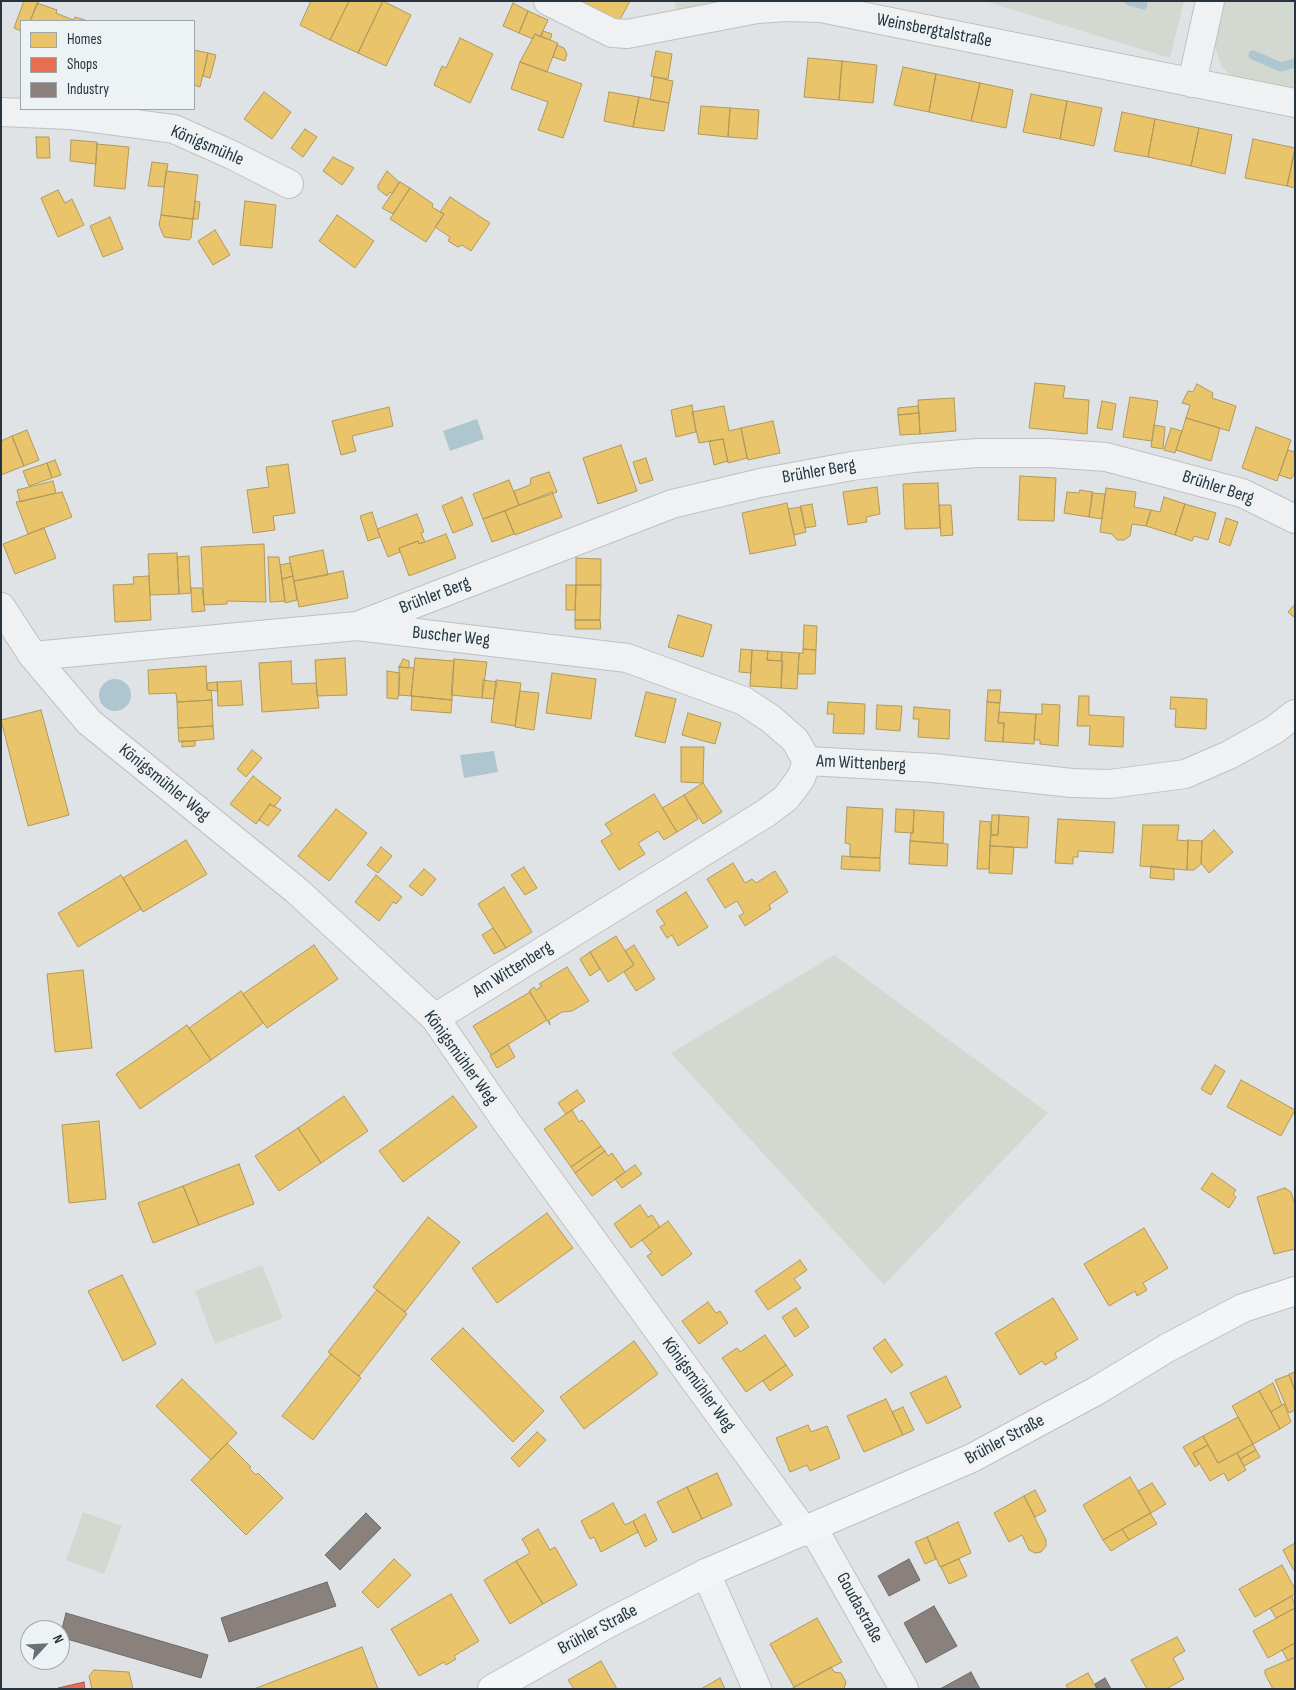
<!DOCTYPE html>
<meta charset="utf-8">
<style>
body{margin:0}
#map{position:relative;width:1296px;height:1690px;overflow:hidden;background:#e0e3e5;font-family:"Sofia Sans Condensed",sans-serif}
canvas{display:block}
.frame{position:absolute;inset:0;border:2px solid #27343d;pointer-events:none}
.legend{position:absolute;left:20px;top:20px;width:175px;height:90px;box-sizing:border-box;background:#edf2f5;border:1px solid #9ea6ab;margin:0;padding:6px 9px;list-style:none;font-size:15px;color:#27343d}
.legend li{display:flex;align-items:center;gap:10px;height:25px}
.legend b{width:25px;border:1px solid #9ea6ab}
.north{position:absolute;left:20px;top:1620px;width:50px;height:50px;box-sizing:border-box;background:#edf2f5;border:1px solid #9ea6ab;border-radius:50%;rotate:65deg;font-size:14px;font-weight:700;line-height:20px;text-align:center;color:#27343d}
.north::after{content:'';display:block;margin:auto;width:18px;height:22px;background:#687178;clip-path:polygon(50% 0,100% 100%,50% 72%,0 100%)}
</style>
<div id="map">
<canvas width="1296" height="1690"></canvas>
<div class="frame"></div>
<ul class="legend">
<li><b style="height:14px;background:#e9c46a"></b>Homes</li>
<li><b style="height:14px;background:#e76f51"></b>Shops</li>
<li><b style="height:14px;background:#8a817c"></b>Industry</li>
</ul>
<div class="north">N</div>
</div>
<script>
const ctx = document.querySelector('canvas').getContext('2d');
ctx.lineJoin = 'round';
function paint(path, color) { ctx.fillStyle = color; ctx.fill(path, 'evenodd'); }
const shape = rows => new Path2D(rows.map(r => 'M' + r).join(''));
function stroke(path, color, width, dash) { ctx.strokeStyle = color; ctx.lineWidth = width; ctx.lineCap = dash ? 'butt' : 'round'; ctx.setLineDash(dash || []); ctx.stroke(path); }
function write(font, color, halo, rows, align = 'center') {
  ctx.font = font + ' "Sofia Sans Condensed",sans-serif'; ctx.lineWidth = 5; ctx.setLineDash([]); ctx.textBaseline = 'middle'; ctx.strokeStyle = halo; ctx.fillStyle = color; for (const [text, x, y, turn = 0] of rows) {
    ctx.save(); ctx.translate(x, y); ctx.rotate((+turn || 0) * Math.PI / 180); ctx.textAlign = isNaN(turn) ? turn : align; if (halo) ctx.strokeText(text, 0, 0); ctx.fillText(text, 0, 0); ctx.restore();
  }
}
const green = shape([
 [674,1,720,1,677,10],
 [984,1,1184,1,1170,58],
 [1221,1,1295,1,1295,90,1232,77,1221,66,1213,40],
 [834,955,1048,1113,884,1285,671,1053],
 [262,1265,283,1318,215,1344,195,1291],
 [83,1512,122,1526,104,1574,66,1560]
]);
const water = shape([
 [477,419,484,439,450,451,443,431],
 '99 695a16 16 0 1 1 32 0a16 16 0 1 1-32 0Z',
 [494,751,498,772,464,778,460,755]
]);
const homes = shape([
 [24,1,39,1,30,21,21,21,21,31,14,28,24,1],
 [311,1,349,1,330,40,300,25,311,1],
 [349,1,383,1,358,53,330,40,349,1],
 [383,1,411,15,386,66,358,53,383,1],
 [580,1,630,1,618,23,579,3,580,1],
 [37,3,57,10,56,13,73,20,75,17,88,21,30,21,37,3],
 [513,3,528,11,519,33,503,26,513,3],
 [528,11,548,20,540,37,535,34,533,39,519,33,528,11],
 [543,31,552,34,550,40,541,37,543,31],
 [535,34,558,43,547,72,520,62,535,34],
 [460,38,493,54,470,103,434,85,442,66,446,68,460,38],
 [557,45,564,48,567,54,565,61,553,57,557,45],
 [194,50,208,53,200,87,194,85,194,50],
 [656,51,672,54,668,79,651,76,656,51],
 [208,53,216,55,210,78,203,76,208,53],
 [808,58,842,61,839,100,804,97,808,58],
 [842,61,877,65,873,103,839,100,842,61],
 [520,62,582,84,563,138,538,130,548,102,511,89,520,62],
 [903,67,936,74,929,112,894,105,903,67],
 [936,74,980,83,971,121,929,112,936,74],
 [654,77,673,81,669,103,650,100,654,77],
 [980,83,1013,90,1006,128,971,121,980,83],
 [264,92,291,112,272,139,244,119,264,92],
 [609,92,639,97,633,127,604,121,609,92],
 [1031,94,1067,101,1060,139,1023,132,1031,94],
 [639,97,669,103,664,131,633,127,639,97],
 [1067,101,1102,108,1094,146,1060,139,1067,101],
 [701,106,730,108,728,137,698,134,701,106],
 [730,108,759,110,757,139,728,137,730,108],
 [1122,112,1155,119,1148,157,1114,151,1122,112],
 [1155,119,1199,128,1191,166,1148,157,1155,119],
 [1199,128,1232,135,1225,174,1191,166,1199,128],
 [305,129,317,137,303,157,291,148,305,129],
 [36,137,49,137,50,158,37,158,36,137],
 [1253,139,1295,148,1287,186,1245,178,1253,139],
 [71,140,97,142,96,164,70,161,71,140],
 [97,144,129,147,125,189,94,186,97,144],
 [1295,150,1295,188,1287,186,1295,150],
 [333,157,354,168,342,185,323,171,333,157],
 [152,162,168,164,164,187,148,186,152,162],
 [166,171,198,175,193,219,161,215,166,171],
 [387,171,399,182,392,194,390,192,387,196,378,189,378,185,387,171],
 [400,182,410,188,393,214,382,208,400,182],
 [410,188,433,204,432,207,444,214,426,242,390,219,410,188],
 [58,190,65,203,72,199,84,225,58,237,41,198,58,190],
 [450,197,490,223,471,251,462,245,458,247,448,241,450,237,435,227,444,214,440,212,450,197],
 [195,201,200,202,198,219,193,219,195,201],
 [245,201,276,205,272,248,240,245,245,201],
 [161,215,193,219,191,238,189,240,164,237,159,225,161,215],
 [337,215,374,241,355,268,319,241,337,215],
 [110,217,123,249,103,257,90,226,110,217],
 [215,230,230,255,213,265,198,241,215,230],
 [1035,383,1065,386,1063,398,1089,400,1087,434,1029,428,1035,383],
 [1197,384,1213,393,1212,398,1236,406,1229,431,1186,418,1190,405,1182,403,1188,391,1193,392,1197,384],
 [1130,397,1158,401,1152,441,1123,437,1130,397],
 [954,398,956,431,920,434,918,400,954,398],
 [1102,401,1116,404,1112,430,1097,428,1102,401],
 [692,405,696,432,676,437,671,410,692,405],
 [724,406,729,431,741,428,747,458,728,463,723,439,699,443,692,412,724,406],
 [918,406,919,413,898,415,898,408,918,406],
 [389,407,393,426,352,436,356,451,341,455,332,421,389,407],
 [919,413,920,434,900,435,898,415,919,413],
 [1186,418,1220,428,1211,461,1176,450,1186,418],
 [773,421,780,453,748,460,741,428,773,421],
 [1154,425,1165,427,1163,449,1151,447,1154,425],
 [1256,427,1291,440,1277,481,1242,468,1256,427],
 [1171,428,1182,431,1175,453,1164,450,1171,428],
 [27,430,39,460,24,466,12,436,27,430],
 [12,436,24,466,1,475,1,441,12,436],
 [723,439,728,461,714,465,709,441,723,439],
 [621,445,637,491,598,504,583,458,621,445],
 [1288,450,1295,452,1295,473,1291,479,1279,475,1288,450],
 [646,458,653,480,640,484,633,462,646,458],
 [55,460,61,475,52,478,47,463,55,460],
 [47,463,52,478,29,486,23,471,47,463],
 [288,464,295,513,273,516,275,530,253,533,247,490,269,487,266,467,288,464],
 [549,472,557,492,519,505,514,491,530,485,531,478,549,472],
 [1020,476,1056,478,1054,521,1018,520,1020,476],
 [509,480,519,505,483,519,473,494,509,480],
 [53,481,56,493,20,502,17,490,53,481],
 [938,483,940,528,905,529,903,484,938,483],
 [877,487,880,514,866,517,867,522,848,525,843,492,877,487],
 [1106,488,1136,492,1134,507,1151,510,1146,526,1132,524,1130,536,1124,540,1117,540,1112,534,1100,532,1106,488],
 [1080,490,1093,492,1089,517,1064,513,1067,492,1079,493,1080,490],
 [62,492,72,517,28,534,16,502,62,492],
 [552,492,562,517,515,535,505,511,552,492],
 [1092,493,1105,494,1102,519,1089,517,1092,493],
 [462,497,473,525,453,533,442,506,462,497],
 [1164,497,1185,504,1175,535,1146,526,1151,510,1160,512,1164,497],
 [787,503,796,545,750,554,742,513,787,503],
 [812,504,816,526,805,528,800,506,812,504],
 [1185,504,1216,513,1208,540,1194,536,1192,541,1175,535,1185,504],
 [939,505,951,505,953,535,941,536,939,505],
 [801,507,806,532,794,535,788,509,801,507],
 [505,511,514,534,492,542,483,519,505,511],
 [372,512,380,537,368,541,360,516,372,512],
 [417,514,424,532,421,533,425,542,419,544,418,541,399,548,400,552,388,557,377,529,417,514],
 [1226,518,1238,522,1230,546,1219,542,1226,518],
 [44,528,56,558,15,574,3,544,44,528],
 [446,534,456,558,409,576,399,548,418,541,419,544,446,534],
 [264,544,266,602,227,601,227,604,204,605,201,547,264,544],
 [323,550,328,575,294,581,289,557,323,550],
 [177,553,179,594,150,595,148,554,177,553],
 [189,556,191,593,179,594,177,557,189,556],
 [268,557,279,557,285,601,270,602,268,557],
 [576,558,601,559,601,585,576,585,576,558],
 [290,563,293,576,282,579,280,565,290,563],
 [343,571,348,598,299,607,294,581,343,571],
 [149,576,151,620,115,622,113,585,134,584,133,577,149,576],
 [293,576,297,600,285,603,282,579,293,576],
 [566,585,576,585,575,610,566,610,566,585],
 [576,585,601,585,600,620,575,620,576,585],
 [191,588,202,588,205,611,192,612,191,588],
 [1295,604,1295,618,1288,612,1295,604],
 [678,615,712,625,703,657,668,647,678,615],
 [575,620,600,620,601,629,575,629,575,620],
 [804,625,817,626,816,650,803,649,804,625],
 [741,649,752,650,751,673,739,672,741,649],
 [803,649,816,650,815,674,798,674,799,653,803,653,803,649],
 [752,650,768,651,767,660,783,661,781,688,750,686,752,650],
 [768,651,782,652,781,661,767,660,768,651],
 [782,652,799,653,797,689,781,688,782,652],
 [345,658,347,695,317,696,315,660,345,658],
 [415,658,454,661,452,700,411,696,415,658],
 [403,659,409,661,409,668,399,667,403,659],
 [454,659,487,662,482,698,451,695,454,659],
 [291,661,292,684,316,683,319,708,262,712,259,663,291,661],
 [206,666,207,690,211,690,212,700,177,702,176,693,149,694,148,670,206,666],
 [399,667,414,668,411,696,399,695,399,667],
 [387,671,400,673,398,699,387,698,387,671],
 [552,673,596,679,591,719,546,713,552,673],
 [483,680,497,682,494,699,482,698,483,680],
 [496,680,521,683,515,726,491,722,496,680],
 [241,681,243,705,218,706,217,682,241,681],
 [217,682,218,691,207,690,207,683,217,682],
 [988,690,1001,690,1000,703,987,702,988,690],
 [520,691,539,693,534,730,515,727,520,691],
 [646,692,676,699,665,743,635,736,646,692],
 [412,696,452,700,451,713,411,710,412,696],
 [1079,696,1089,696,1089,715,1124,717,1123,747,1089,745,1090,726,1077,726,1079,696],
 [1171,697,1207,699,1206,729,1175,727,1176,709,1170,709,1171,697],
 [212,700,213,726,178,728,177,702,212,700],
 [828,702,865,704,864,734,833,733,834,714,827,714,828,702],
 [987,702,1000,703,998,723,1004,723,1003,742,985,741,987,702],
 [1042,704,1060,705,1058,746,1040,744,1040,740,1034,740,1036,714,1042,714,1042,704],
 [877,705,902,706,900,731,876,729,877,705],
 [914,707,950,710,949,739,918,737,919,719,913,719,914,707],
 [41,710,69,815,28,826,1,720,41,710],
 [999,712,1036,714,1034,744,1003,742,1004,723,998,723,999,712],
 [688,713,721,723,715,744,682,735,688,713],
 [213,726,214,739,179,742,178,728,213,726],
 [182,741,195,741,195,746,182,747,182,741],
 [681,747,704,747,703,783,681,782,681,747],
 [252,750,262,758,246,777,237,769,252,750],
 [253,776,281,798,274,807,270,804,256,824,230,804,253,776],
 [703,783,722,812,703,824,684,795,703,783],
 [654,794,677,832,664,840,658,831,638,843,645,854,619,870,601,841,612,834,605,824,654,794],
 [684,795,698,819,677,832,662,808,684,795],
 [270,804,281,810,268,826,259,820,270,804],
 [847,807,883,809,880,858,850,857,850,844,845,843,847,807],
 [336,809,367,833,329,881,298,856,336,809],
 [896,809,914,810,913,833,895,832,896,809],
 [914,810,944,812,943,843,910,841,911,833,913,833,914,810],
 [992,815,999,815,998,835,991,835,992,815],
 [999,815,1029,817,1027,848,990,846,991,835,998,835,999,815],
 [1058,819,1115,822,1113,853,1078,851,1078,857,1073,857,1073,864,1055,863,1058,819],
 [980,821,991,822,989,869,977,869,980,821],
 [1143,825,1179,825,1177,840,1188,841,1187,870,1140,866,1143,825],
 [1214,830,1233,852,1209,873,1201,863,1202,841,1214,830],
 [186,840,207,874,143,912,123,878,186,840],
 [1188,840,1202,841,1201,864,1194,870,1187,870,1188,840],
 [910,841,948,844,947,866,909,864,910,841],
 [990,846,1014,847,1012,874,989,873,990,846],
 [381,847,392,856,378,873,367,865,381,847],
 [842,856,880,858,880,871,841,869,842,856],
 [733,863,745,883,752,879,756,883,775,871,788,892,769,905,771,909,745,926,739,916,744,913,737,901,725,908,707,879,733,863],
 [1151,866,1174,869,1174,880,1150,878,1151,866],
 [524,867,537,888,525,895,511,875,524,867],
 [424,869,436,879,422,896,409,886,424,869],
 [121,875,141,909,78,947,58,913,121,875],
 [376,875,402,897,396,904,393,902,379,921,355,902,376,875],
 [504,887,532,932,506,948,478,904,504,887],
 [686,892,708,927,678,946,672,935,667,938,660,927,665,924,656,911,686,892],
 [493,928,506,948,494,954,482,935,493,928],
 [616,936,634,965,608,982,590,952,616,936],
 [314,945,338,979,267,1028,243,994,314,945],
 [634,945,655,979,636,991,624,972,634,965,625,951,634,945],
 [590,952,600,969,590,976,580,959,590,952],
 [567,967,589,1001,572,1011,562,1012,549,1020,550,1025,529,991,534,987,536,990,542,986,539,984,567,967],
 [83,970,92,1048,55,1052,47,974,83,970],
 [241,991,263,1023,211,1060,189,1028,241,991],
 [530,992,547,1020,491,1055,473,1026,530,992],
 [187,1025,211,1060,140,1109,116,1074,187,1025],
 [508,1044,515,1057,497,1068,490,1056,508,1044],
 [1215,1065,1225,1071,1211,1095,1201,1089,1215,1065],
 [1241,1080,1295,1110,1281,1136,1227,1107,1241,1080],
 [577,1090,585,1101,566,1114,558,1103,577,1090],
 [344,1096,368,1131,321,1163,298,1128,344,1096],
 [453,1096,477,1127,403,1182,379,1151,453,1096],
 [572,1110,579,1122,582,1120,601,1146,571,1167,544,1129,572,1110],
 [99,1121,106,1199,69,1203,62,1125,99,1121],
 [298,1128,321,1163,279,1191,255,1156,298,1128],
 [601,1146,605,1151,575,1173,571,1167,601,1146],
 [605,1151,608,1156,612,1153,625,1172,592,1196,575,1173,605,1151],
 [239,1164,254,1204,199,1225,183,1186,239,1164],
 [635,1165,642,1174,622,1188,615,1179,635,1165],
 [1212,1173,1236,1190,1233,1194,1236,1197,1229,1208,1201,1189,1212,1173],
 [183,1186,199,1225,153,1243,138,1203,183,1186],
 [1285,1188,1291,1192,1295,1205,1295,1249,1274,1254,1257,1197,1285,1188],
 [640,1205,648,1217,652,1215,660,1227,631,1248,614,1224,640,1205],
 [547,1213,573,1248,497,1303,472,1268,547,1213],
 [428,1217,460,1242,405,1312,373,1287,428,1217],
 [668,1221,692,1254,662,1276,647,1256,652,1253,642,1240,668,1221],
 [1144,1228,1168,1268,1143,1283,1147,1290,1137,1296,1135,1291,1109,1306,1084,1264,1144,1228],
 [800,1260,807,1270,794,1279,801,1288,768,1310,755,1291,800,1260],
 [122,1275,156,1344,123,1361,88,1291,122,1275],
 [377,1290,407,1314,359,1376,328,1352,377,1290],
 [1053,1298,1078,1339,1055,1353,1057,1358,1045,1365,1042,1361,1020,1375,995,1333,1053,1298],
 [708,1302,716,1313,720,1311,728,1323,699,1344,682,1321,708,1302],
 [796,1308,809,1327,795,1337,782,1317,796,1308],
 [463,1328,544,1411,513,1442,431,1359,463,1328],
 [765,1335,786,1365,746,1392,722,1358,737,1348,740,1352,765,1335],
 [885,1339,903,1365,891,1373,873,1348,885,1339],
 [634,1341,658,1374,584,1429,560,1397,634,1341],
 [331,1354,361,1378,313,1440,282,1416,331,1354],
 [786,1365,793,1375,770,1391,763,1381,786,1365],
 [1295,1372,1295,1391,1289,1374,1295,1372],
 [1289,1375,1295,1391,1295,1410,1289,1413,1275,1380,1289,1375],
 [946,1376,961,1407,927,1424,910,1393,946,1376],
 [182,1379,237,1433,211,1460,156,1406,182,1379],
 [1273,1383,1282,1405,1271,1412,1259,1391,1273,1383],
 [1259,1391,1280,1429,1253,1444,1232,1406,1259,1391],
 [886,1399,903,1435,864,1452,847,1416,886,1399],
 [1284,1404,1291,1422,1280,1429,1271,1412,1284,1404],
 [903,1407,914,1430,903,1435,892,1412,903,1407],
 [1238,1417,1253,1444,1218,1463,1203,1436,1238,1417],
 [808,1425,811,1432,827,1426,840,1458,810,1471,807,1465,790,1472,776,1438,808,1425],
 [537,1432,546,1440,519,1467,511,1458,537,1432],
 [1203,1436,1208,1445,1193,1453,1199,1464,1195,1467,1183,1447,1203,1436],
 [227,1443,251,1467,249,1468,256,1475,258,1473,283,1498,246,1535,191,1480,227,1443],
 [1253,1444,1256,1450,1240,1459,1237,1453,1253,1444],
 [1208,1445,1218,1463,1237,1453,1246,1470,1228,1481,1224,1473,1210,1481,1193,1453,1208,1445],
 [1256,1450,1260,1457,1244,1466,1240,1459,1256,1450],
 [717,1473,732,1505,702,1519,687,1487,717,1473],
 [1130,1477,1151,1513,1103,1540,1083,1505,1130,1477],
 [1152,1483,1166,1504,1151,1513,1138,1491,1152,1483],
 [687,1487,702,1519,673,1533,657,1502,687,1487],
 [1035,1490,1046,1511,1035,1517,1024,1496,1035,1490],
 [1024,1496,1046,1540,1046,1546,1041,1552,1035,1553,1029,1550,1022,1535,1009,1542,994,1513,1024,1496],
 [613,1503,625,1525,633,1521,638,1532,601,1552,594,1537,590,1539,581,1521,613,1503],
 [1150,1513,1157,1524,1129,1540,1122,1529,1150,1513],
 [645,1514,657,1540,645,1547,633,1521,645,1514],
 [958,1522,971,1553,940,1567,927,1537,958,1522],
 [538,1529,550,1550,555,1547,577,1585,543,1604,516,1561,530,1553,522,1539,538,1529],
 [1122,1529,1129,1540,1111,1551,1103,1540,1122,1529],
 [927,1537,936,1559,925,1564,915,1542,927,1537],
 [1295,1543,1295,1571,1294,1571,1283,1550,1295,1543],
 [394,1559,411,1575,378,1608,362,1592,394,1559],
 [959,1559,967,1576,949,1584,941,1567,959,1559],
 [516,1561,543,1604,510,1624,484,1580,516,1561],
 [1282,1565,1295,1589,1295,1594,1255,1617,1239,1589,1282,1565],
 [451,1594,479,1641,454,1656,456,1659,446,1665,444,1662,419,1676,391,1629,451,1594],
 [1292,1596,1295,1608,1276,1618,1270,1608,1292,1596],
 [1295,1608,1295,1643,1268,1658,1253,1631,1295,1608],
 [817,1618,842,1662,794,1687,770,1644,817,1618],
 [1177,1637,1185,1651,1173,1658,1184,1679,1166,1689,1147,1689,1131,1660,1177,1637],
 [1295,1643,1295,1657,1288,1661,1282,1650,1295,1643],
 [362,1647,378,1689,254,1689,362,1647],
 [1295,1657,1295,1689,1273,1689,1265,1674,1265,1670,1295,1657],
 [601,1661,617,1689,574,1689,568,1680,601,1661],
 [831,1667,834,1672,841,1673,846,1682,844,1689,791,1689,831,1667],
 [94,1670,129,1672,133,1689,92,1689,89,1676,94,1670],
 [1088,1673,1097,1689,1068,1689,1066,1685,1088,1673],
 [720,1678,725,1689,701,1689,720,1678]
]);
const shops = shape([
 [84,1682,85,1689,58,1689,58,1688,84,1682]
]);
const industry = shape([
 [366,1513,381,1528,340,1570,325,1555,366,1513],
 [909,1559,920,1580,889,1596,878,1576,909,1559],
 [327,1582,336,1606,229,1642,221,1618,327,1582],
 [934,1606,957,1646,926,1663,904,1623,934,1606],
 [66,1613,208,1655,201,1678,60,1637,66,1613],
 [971,1672,980,1689,940,1689,971,1672],
 [1105,1678,1111,1689,1097,1689,1095,1684,1105,1678]
]);
const stream = shape([
 [1129,1,1143,5],
 [1253,55,1281,67,1295,63]
]);
const minor = shape([
 [548,1,612,33,627,34,757,9,788,7,821,8,1295,103],
 [1192,83,1210,1],
 [1,112,70,115,174,129,232,155,289,184],
 [1,607,33,656,89,722,296,890,435,1018,508,1124,805,1532],
 [357,626,672,504,760,483,852,466,913,458,977,453,1049,453,1106,457,1242,493,1295,519],
 [33,656,357,626,627,658,744,701,771,719,795,740,807,761],
 [435,1018,766,813,786,798,801,778,807,761,933,768,1072,783,1110,784,1185,774,1229,755,1274,730,1295,714],
 [813,1528,904,1689],
 [706,1573,757,1689]
]);
const major = shape([
 [492,1689,607,1624,706,1573,972,1458,1096,1391,1167,1348,1243,1308,1295,1291]
]);
const streetNames = [
 ["Weinsbergtalstraße",934,31,11],
 ["Königsmühle",207,146,23],
 ["Brühler Berg",819,472,-10],
 ["Brühler Berg",1218,488,18],
 ["Brühler Berg",435,596,-21],
 ["Buscher Weg",451,637,6],
 ["Am Wittenberg",861,764,3],
 ["Königsmühler Weg",164,783,39],
 ["Am Wittenberg",513,970,-32],
 ["Königsmühler Weg",460,1058,54],
 ["Königsmühler Weg",698,1385,54],
 ["Brühler Straße",1005,1440,-28],
 ["Goudastraße",859,1608,61],
 ["Brühler Straße",598,1630,-28]
];
paint(green, '#d3d9d0');
paint(water, '#aec6d0');
paint(homes, '#e9c46a');
stroke(homes, '#af995c', 1);
paint(shops, '#e76f51');
stroke(shops, '#ad5d4b', 1);
paint(industry, '#8a817c');
stroke(industry, '#6c6a69', 1);
stroke(stream, '#aec6d0', 9);
stroke(minor, '#bec1c3', 30);
stroke(major, '#bcc0c2', 30);
stroke(minor, '#eff1f2', 28);
stroke(major, '#f4f5f6', 28);
write('18px', '#27343d', '#edf2f5', streetNames);
</script>
